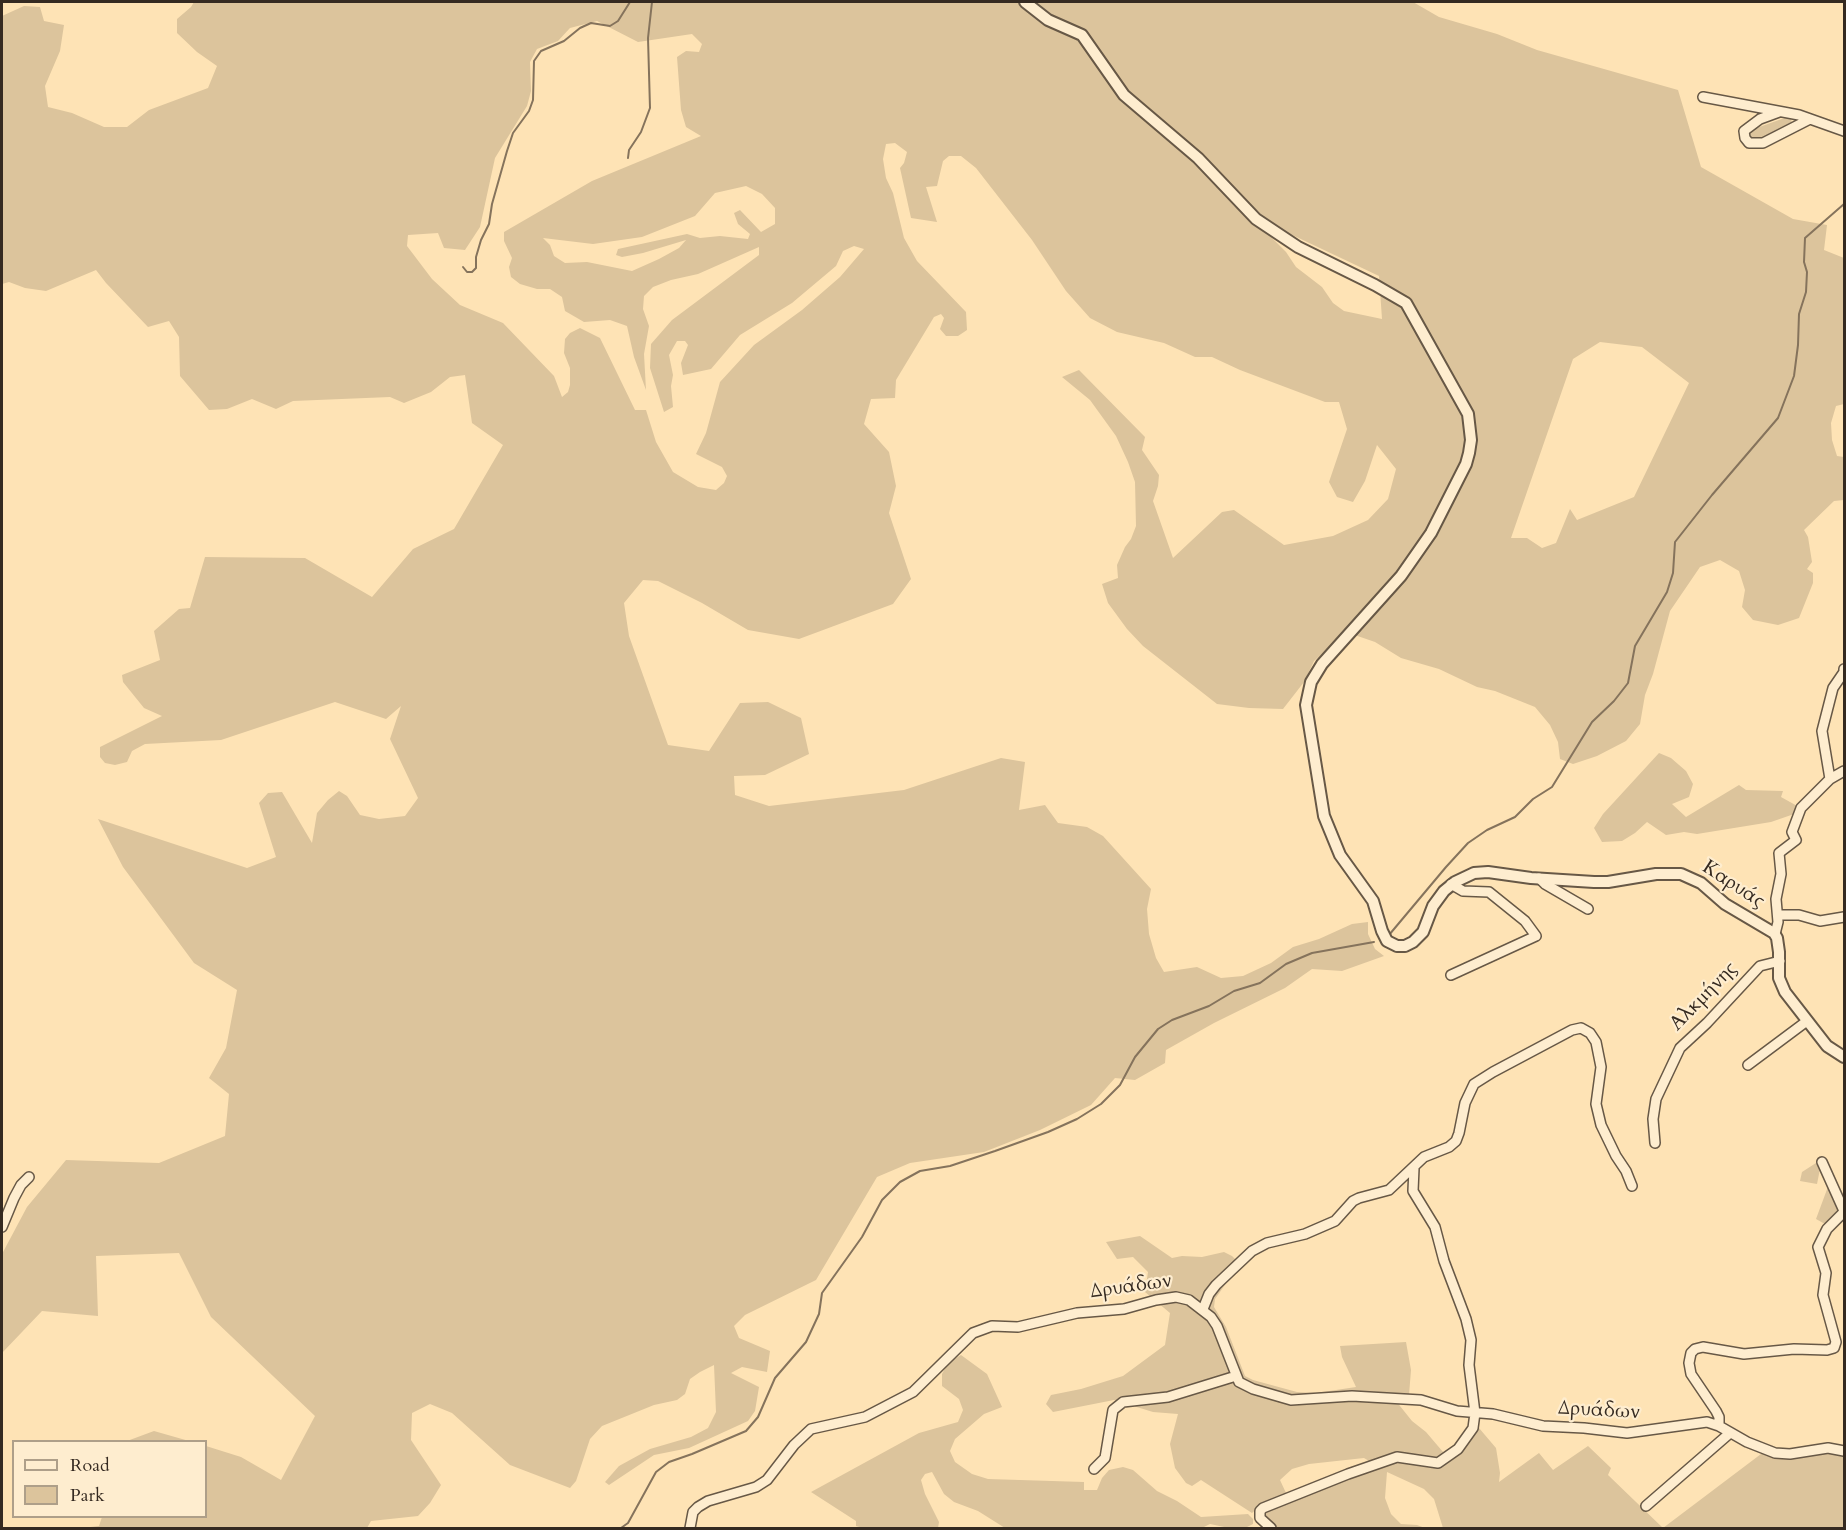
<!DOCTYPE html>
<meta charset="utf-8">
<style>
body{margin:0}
#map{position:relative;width:1846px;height:1530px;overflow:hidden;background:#fee3b5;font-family:Cardo,serif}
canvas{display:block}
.frame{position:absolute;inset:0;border:3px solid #352a21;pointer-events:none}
.legend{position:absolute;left:12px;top:1440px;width:195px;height:78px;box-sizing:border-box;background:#feedcf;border:2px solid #ae9f89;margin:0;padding:8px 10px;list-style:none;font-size:18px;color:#352a21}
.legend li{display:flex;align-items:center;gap:12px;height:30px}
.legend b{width:30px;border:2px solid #ae9f89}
</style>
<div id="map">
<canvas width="1846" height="1530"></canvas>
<div class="frame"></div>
<ul class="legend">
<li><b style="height:8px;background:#feedcf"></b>Road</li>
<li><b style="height:16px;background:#dcc49c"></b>Park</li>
</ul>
</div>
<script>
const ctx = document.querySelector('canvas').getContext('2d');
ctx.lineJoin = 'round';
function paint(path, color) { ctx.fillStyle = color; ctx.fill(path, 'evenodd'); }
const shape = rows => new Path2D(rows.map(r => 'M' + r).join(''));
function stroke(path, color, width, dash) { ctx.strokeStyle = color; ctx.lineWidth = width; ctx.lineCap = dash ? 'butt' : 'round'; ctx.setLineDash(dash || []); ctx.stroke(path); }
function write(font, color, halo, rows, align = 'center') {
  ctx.font = font + ' Cardo,serif'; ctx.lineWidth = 4.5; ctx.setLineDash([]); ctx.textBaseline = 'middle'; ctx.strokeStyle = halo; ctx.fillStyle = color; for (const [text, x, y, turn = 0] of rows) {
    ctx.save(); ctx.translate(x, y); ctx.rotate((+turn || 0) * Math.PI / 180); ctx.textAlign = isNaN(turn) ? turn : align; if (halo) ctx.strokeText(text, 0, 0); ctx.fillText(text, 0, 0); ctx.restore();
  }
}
const green = shape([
 [194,2,1413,2,1439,17,1497,34,1537,50,1678,90,1701,167,1793,219,1827,225,1824,250,1844,258,1844,404,1836,406,1831,423,1832,440,1837,456,1844,457,1844,500,1834,501,1804,530,1808,537,1812,562,1807,569,1813,573,1813,583,1799,618,1778,625,1753,620,1742,607,1745,590,1739,571,1720,560,1700,567,1670,611,1653,674,1645,695,1640,724,1626,741,1597,756,1573,764,1560,759,1558,742,1550,725,1535,707,1495,691,1477,687,1439,669,1401,658,1375,642,1346,632,1314,661,1304,682,1283,709,1249,708,1217,704,1143,646,1127,629,1108,603,1102,584,1118,578,1117,565,1125,547,1131,539,1136,526,1135,482,1128,462,1116,436,1090,400,1062,377,1079,370,1145,437,1142,450,1159,475,1158,486,1153,501,1173,558,1222,512,1234,510,1284,545,1333,536,1368,520,1388,499,1396,469,1377,445,1365,481,1353,502,1337,497,1329,482,1347,429,1339,402,1325,402,1240,370,1212,357,1195,357,1164,343,1117,332,1090,318,1066,291,1032,240,976,168,961,156,949,156,943,161,937,186,926,187,937,222,911,218,900,168,904,163,907,152,895,143,886,144,883,159,886,178,893,193,904,238,917,261,966,312,967,330,958,336,946,336,940,329,944,318,941,314,934,317,896,380,895,398,871,399,864,424,889,452,896,486,889,513,911,579,893,604,799,639,748,630,702,603,658,581,643,580,624,603,629,636,668,745,709,751,740,703,768,702,801,718,809,754,765,775,734,776,735,795,769,806,904,790,1001,758,1025,762,1019,810,1045,805,1058,823,1087,827,1103,836,1151,889,1147,909,1149,934,1156,958,1164,972,1197,967,1221,978,1243,976,1271,963,1293,947,1319,939,1352,924,1368,922,1368,934,1375,949,1384,956,1342,971,1312,969,1285,988,1214,1023,1166,1050,1165,1063,1135,1080,1115,1078,1091,1105,1040,1130,984,1152,910,1163,877,1177,816,1280,745,1315,734,1326,739,1338,770,1351,767,1372,742,1367,731,1373,759,1387,755,1411,748,1421,689,1448,654,1455,609,1485,605,1482,619,1466,650,1449,691,1437,708,1428,716,1412,714,1365,700,1372,690,1379,685,1394,677,1400,654,1405,602,1426,590,1439,576,1481,570,1488,510,1465,452,1413,430,1404,412,1413,411,1440,441,1485,430,1503,418,1516,371,1521,367,1528,82,1528,99,1526,102,1517,206,1516,206,1446,241,1457,281,1480,315,1416,211,1317,179,1253,96,1256,98,1316,42,1311,2,1353,2,1254,27,1207,66,1160,159,1163,225,1136,229,1094,209,1078,226,1048,237,990,194,963,123,867,98,819,247,868,276,857,259,803,268,793,282,792,312,843,317,813,328,800,339,791,347,796,360,815,379,819,405,816,418,798,390,739,401,706,386,719,335,702,221,740,145,744,132,751,127,762,115,765,105,763,100,757,100,747,162,716,144,708,123,682,122,675,160,660,154,631,179,609,190,608,205,557,305,558,372,597,413,549,454,529,503,445,472,423,465,375,450,377,431,392,404,403,390,397,293,401,276,409,252,399,227,409,209,410,180,376,179,337,169,321,148,327,106,283,96,270,46,291,25,288,9,282,2,284,2,16,24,6,40,7,44,21,64,25,60,51,45,86,48,107,72,113,104,127,127,127,149,110,208,88,217,66,197,52,177,33,177,19,191,7],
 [597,21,638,42,692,34,702,44,699,52,686,51,677,57,681,110,686,127,701,136,592,181,504,232,504,241,512,258,509,267,511,277,520,284,537,289,550,289,562,297,565,311,584,322,610,320,627,326,634,357,646,390,644,354,649,326,643,309,644,296,653,287,671,280,698,274,759,247,759,255,672,320,651,344,650,368,664,412,673,407,671,386,673,375,669,355,677,341,685,341,688,345,681,363,683,375,711,369,740,335,792,303,836,266,843,251,854,246,864,249,840,277,802,310,754,345,720,382,706,433,696,454,722,467,727,476,724,483,716,490,698,487,673,472,656,442,646,410,635,410,600,338,580,328,570,333,565,339,564,353,570,368,570,385,568,392,562,397,554,376,503,323,460,305,432,279,407,246,408,235,438,233,444,248,465,250,480,227,495,158,527,106,531,91,530,62,537,49,558,41,570,28],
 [746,186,762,194,775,208,775,224,761,232,740,210,734,213,738,224,750,234,748,239,720,236,700,238,687,234,618,249,616,255,622,257,643,253,686,240,679,248,659,259,632,271,587,262,565,263,554,256,550,245,543,238,593,244,642,237,695,216,715,193],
 [1248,214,1379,276,1382,319,1344,311,1333,303,1322,287,1296,267,1286,252],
 [1600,342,1642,347,1689,383,1634,497,1577,520,1570,509,1556,543,1542,548,1527,538,1511,538,1573,359],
 [1790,116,1793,126,1754,141,1748,137,1751,130],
 [1659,753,1671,758,1686,771,1693,784,1689,797,1672,804,1686,817,1739,785,1746,790,1783,791,1781,797,1799,807,1797,813,1771,822,1697,834,1684,832,1666,835,1647,822,1635,833,1622,841,1602,842,1594,828,1603,814],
 [1816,1163,1820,1169,1817,1184,1800,1181,1802,1172],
 [1829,1184,1841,1208,1825,1224,1816,1219],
 [1140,1236,1172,1258,1182,1256,1202,1257,1224,1252,1232,1256,1236,1260,1234,1272,1215,1299,1214,1307,1226,1327,1245,1376,1253,1380,1297,1392,1316,1393,1356,1387,1342,1357,1340,1346,1406,1342,1411,1370,1409,1395,1396,1401,1412,1421,1426,1432,1449,1459,1459,1451,1479,1428,1496,1448,1500,1473,1499,1482,1539,1453,1553,1470,1588,1446,1611,1468,1608,1475,1663,1528,1761,1454,1762,1451,1820,1449,1844,1452,1844,1528,1443,1528,1434,1499,1424,1489,1387,1472,1385,1498,1391,1514,1401,1524,1417,1525,1425,1528,1276,1528,1264,1516,1268,1511,1374,1464,1364,1458,1309,1464,1292,1469,1280,1480,1286,1493,1261,1505,1252,1513,1201,1480,1192,1486,1186,1483,1175,1468,1170,1444,1178,1414,1153,1412,1114,1400,1053,1412,1046,1404,1051,1395,1081,1389,1123,1376,1165,1345,1170,1313,1145,1292,1148,1272,1133,1257,1117,1259,1106,1242],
 [961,1355,987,1374,1002,1407,984,1414,955,1439,950,1451,955,1462,972,1474,988,1479,1084,1482,1084,1490,1097,1490,1102,1478,1109,1470,1123,1467,1133,1470,1157,1491,1177,1501,1201,1517,1248,1514,1253,1519,1253,1524,1247,1527,1229,1528,1210,1524,1202,1528,1005,1528,978,1511,954,1502,944,1494,932,1472,925,1474,921,1480,925,1494,939,1522,938,1528,863,1528,856,1526,856,1521,811,1492,919,1433,958,1422,963,1410,959,1399,942,1386,942,1374,948,1363],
 [154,1431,189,1441,127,1441]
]);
const stream = shape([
 [628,158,629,150,641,132,650,108,648,38,652,2],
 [463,267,467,272,472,272,476,268,476,257,481,240,489,224,492,204,507,151,513,133,529,111,533,100,534,61,541,51,564,41,580,28,591,23,610,26,618,21,630,2],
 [1389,935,1446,867,1468,843,1487,830,1515,817,1533,799,1552,787,1592,722,1614,701,1628,683,1635,646,1667,592,1673,573,1675,542,1712,495,1778,418,1794,376,1798,345,1799,314,1806,292,1807,272,1804,262,1805,238,1844,204],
 [621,1528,628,1523,656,1472,669,1462,692,1454,746,1431,758,1417,775,1378,806,1342,819,1314,822,1293,862,1237,882,1200,900,1182,920,1171,950,1166,995,1151,1048,1132,1077,1119,1101,1104,1120,1085,1135,1057,1158,1029,1172,1020,1209,1006,1234,991,1260,983,1286,964,1312,953,1374,942]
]);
const minor = shape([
 [1703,97,1799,115,1844,131],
 [1779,112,1760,119,1744,131,1745,138,1749,143,1763,143,1810,119],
 [1830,779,1822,731,1833,688,1844,672,1844,669],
 [1539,878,1545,884,1588,909],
 [1451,884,1463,891,1489,892,1525,921,1536,936,1451,975],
 [1778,915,1799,915,1820,921,1844,917],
 [1775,934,1778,922,1776,899,1781,874,1779,853,1796,840,1792,832,1801,808,1830,779,1844,771],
 [1748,1065,1807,1021],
 [1655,1143,1653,1119,1656,1099,1680,1048,1707,1023,1760,966,1780,961],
 [1822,1162,1844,1211],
 [2,1227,14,1198,21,1185,29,1177],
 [1203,1309,1209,1294,1216,1285,1252,1251,1267,1243,1305,1234,1335,1221,1353,1201,1359,1198,1389,1190,1424,1157,1449,1147,1456,1141,1459,1133,1465,1103,1474,1084,1493,1072,1572,1030,1581,1028,1590,1033,1596,1042,1601,1067,1596,1104,1601,1125,1616,1156,1626,1171,1632,1186],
 [1719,1426,1719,1417,1716,1411,1691,1374,1689,1363,1691,1353,1695,1349,1703,1347,1744,1354,1794,1349,1827,1350,1834,1348,1836,1342,1823,1295,1826,1273,1818,1247,1827,1229,1844,1212],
 [1094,1469,1105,1458,1113,1410,1123,1402,1168,1397,1236,1376],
 [1646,1506,1730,1433],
 [690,1528,693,1512,698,1507,708,1501,756,1487,767,1480,794,1445,811,1429,865,1417,913,1392,973,1333,992,1326,1018,1327,1077,1313,1124,1309,1156,1300,1176,1297,1189,1300,1211,1317,1217,1326,1239,1382,1253,1389,1291,1400,1352,1396,1421,1400,1457,1411,1493,1414,1543,1426,1584,1428,1627,1433,1707,1422,1719,1426,1747,1442,1775,1453,1790,1454,1828,1448,1844,1451],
 [1271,1528,1260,1518,1260,1511,1263,1508,1348,1474,1397,1457,1438,1463,1458,1449,1473,1428,1475,1413,1469,1365,1471,1340,1466,1319,1444,1261,1435,1227,1413,1191,1414,1168]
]);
const tertiary = shape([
 [1025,2,1048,20,1082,35,1124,95,1198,158,1256,219,1298,247,1375,285,1406,303,1468,414,1471,440,1469,453,1466,464,1431,533,1401,576,1322,664,1311,682,1306,705,1324,816,1340,855,1373,901,1382,931,1387,941,1397,946,1405,946,1413,942,1423,932,1433,906,1444,891,1455,882,1474,873,1488,872,1531,878,1594,882,1608,882,1656,874,1681,874,1701,883,1725,904,1774,933,1777,938,1779,952,1779,978,1785,992,1827,1046,1844,1057]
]);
const streetNames = [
 ["Καρυάς",1733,885,33],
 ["Αλκμήνης",1704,997,-46],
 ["Δρυάδων",1131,1287,-8],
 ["Δρυάδων",1599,1411,3]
];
paint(green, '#dcc49c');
stroke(stream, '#85735c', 2);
stroke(minor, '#675846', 12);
stroke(tertiary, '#675846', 14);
stroke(minor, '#feedcf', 9);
stroke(tertiary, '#feedcf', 10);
write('20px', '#352a21', '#feedcf', streetNames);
</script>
